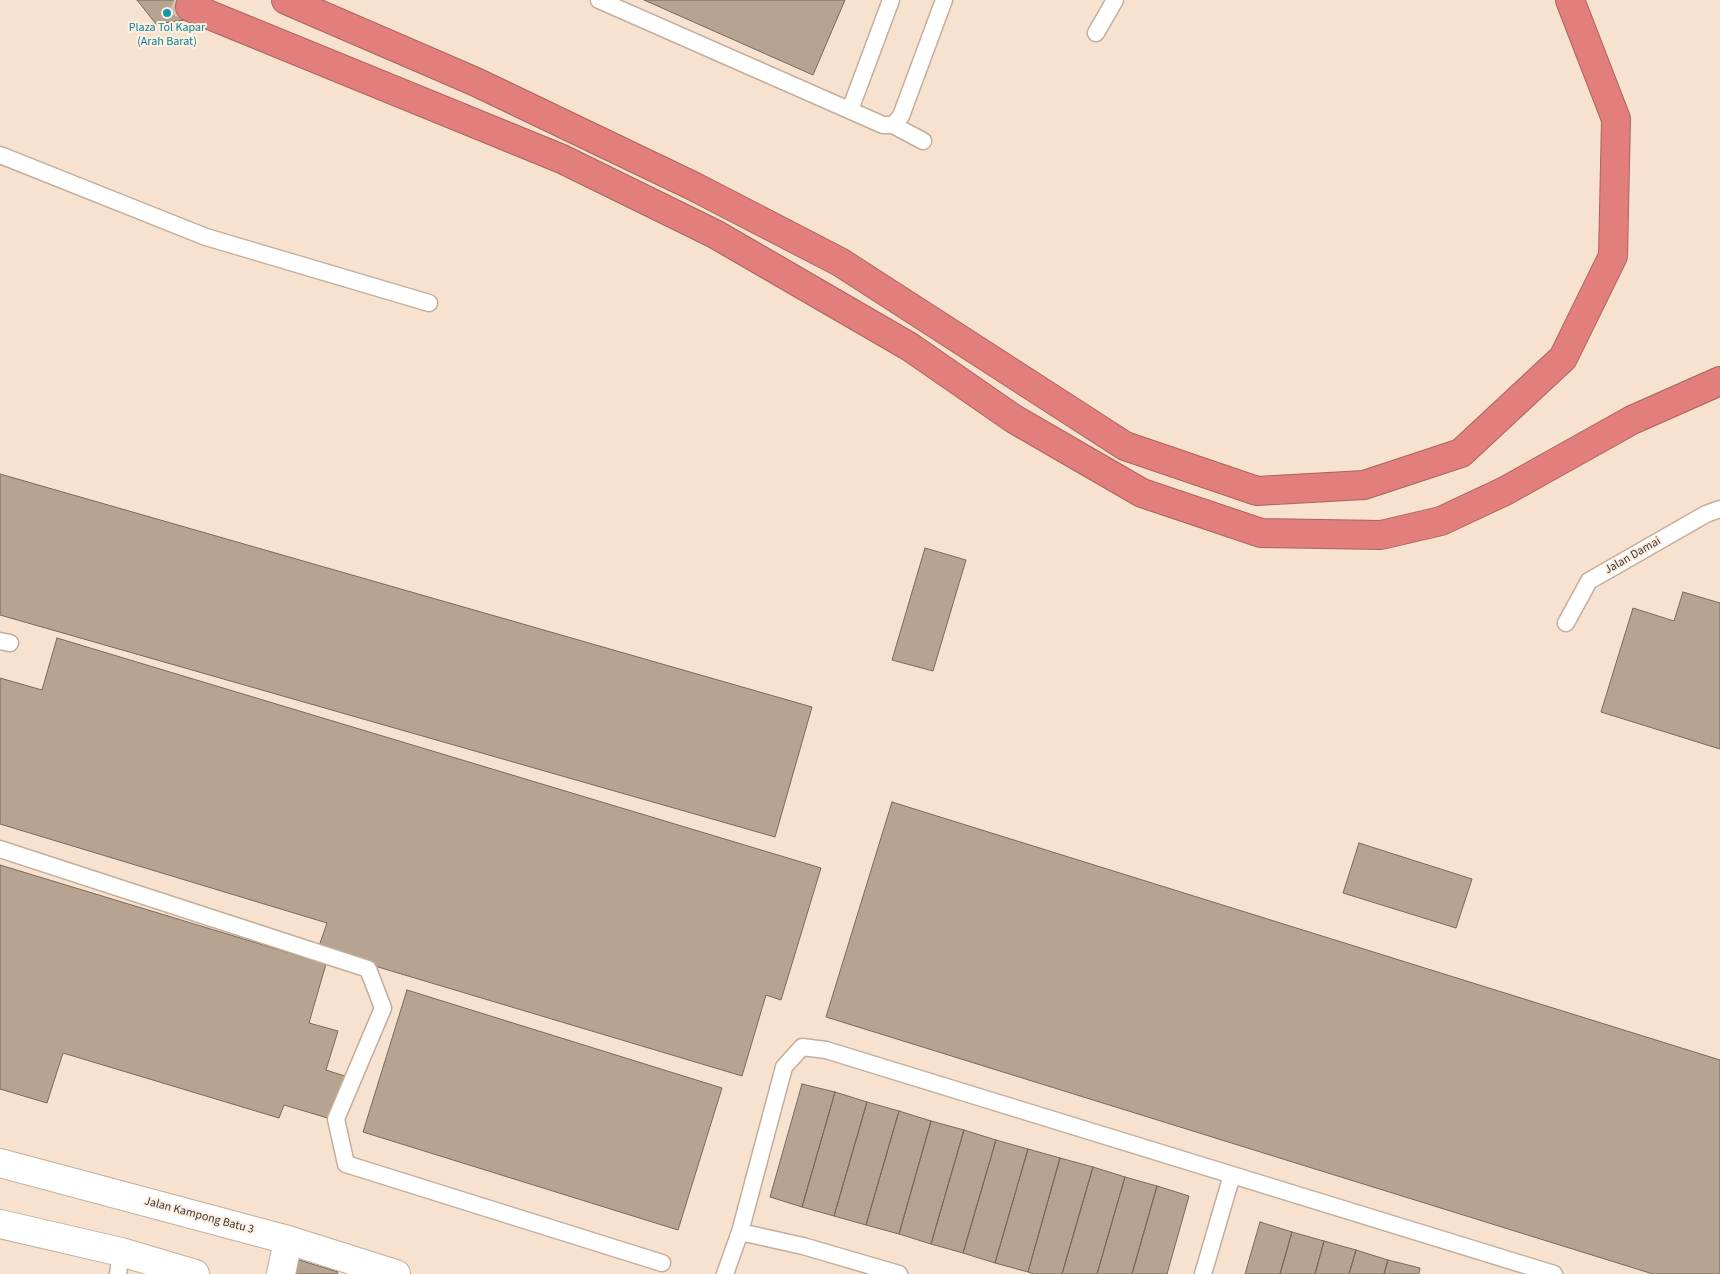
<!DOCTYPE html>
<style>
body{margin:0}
canvas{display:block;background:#f7e1cf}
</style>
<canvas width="1720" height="1274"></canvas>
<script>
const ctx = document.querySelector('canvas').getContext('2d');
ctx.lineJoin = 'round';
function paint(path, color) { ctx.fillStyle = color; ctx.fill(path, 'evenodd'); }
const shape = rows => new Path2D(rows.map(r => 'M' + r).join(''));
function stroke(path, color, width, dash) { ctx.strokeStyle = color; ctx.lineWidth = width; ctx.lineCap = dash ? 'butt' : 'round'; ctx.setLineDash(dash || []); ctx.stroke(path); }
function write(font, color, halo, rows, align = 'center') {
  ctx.font = font + ' "Source Sans 3",sans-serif'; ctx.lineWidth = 4; ctx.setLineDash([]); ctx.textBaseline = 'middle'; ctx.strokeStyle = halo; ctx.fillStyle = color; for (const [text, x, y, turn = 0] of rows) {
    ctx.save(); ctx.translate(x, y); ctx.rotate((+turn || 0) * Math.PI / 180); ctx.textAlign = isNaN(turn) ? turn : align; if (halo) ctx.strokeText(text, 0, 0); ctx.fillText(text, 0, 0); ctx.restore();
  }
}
const building = shape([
 [137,0,202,0,186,20,156,24,137,0],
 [644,0,845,0,813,75,644,0],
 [0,474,812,707,775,837,0,615,0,474],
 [925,548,966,560,933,671,892,660,925,548],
 [1683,592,1720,603,1720,749,1601,712,1633,608,1674,621,1683,592],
 [57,638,821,868,781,1000,766,995,742,1076,318,949,327,923,0,824,0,678,42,690,57,638],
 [892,802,1720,1060,1720,1274,1653,1274,826,1017,892,802],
 [1359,843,1472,879,1456,928,1343,893,1359,843],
 [0,865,326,964,309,1023,338,1031,326,1070,354,1079,341,1122,284,1105,279,1118,63,1053,47,1103,0,1089,0,865],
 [407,990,722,1088,678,1230,363,1132,407,990],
 [802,1084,835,1092,802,1207,770,1197,802,1084],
 [835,1092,867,1102,834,1216,802,1207,835,1092],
 [867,1102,899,1111,866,1225,834,1216,867,1102],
 [899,1111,931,1121,899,1234,866,1225,899,1111],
 [931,1121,964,1130,931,1244,899,1234,931,1121],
 [964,1130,996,1140,963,1253,931,1244,964,1130],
 [996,1140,1028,1149,995,1263,963,1253,996,1140],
 [1028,1149,1060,1158,1028,1272,995,1263,1028,1149],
 [1060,1158,1093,1167,1062,1274,1034,1274,1028,1272,1060,1158],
 [1093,1167,1125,1177,1097,1274,1062,1274,1093,1167],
 [1125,1177,1157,1186,1132,1274,1097,1274,1125,1177],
 [1157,1186,1189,1196,1167,1274,1132,1274,1157,1186],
 [1260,1222,1292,1232,1280,1274,1245,1274,1260,1222],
 [1292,1232,1324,1241,1315,1274,1280,1274,1292,1232],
 [1324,1241,1356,1250,1349,1274,1315,1274,1324,1241],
 [1356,1250,1388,1260,1384,1274,1349,1274,1356,1250],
 [296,1259,338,1272,337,1274,291,1274,296,1259],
 [1388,1260,1420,1268,1419,1274,1384,1274,1388,1260]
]);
const highwayTunnel = shape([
 [174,0,190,7]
]);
const lane = shape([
 [599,0,883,125,893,125,923,141],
 [1096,33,1115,0],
 [850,110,891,0],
 [893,125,901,116,944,0],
 [0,155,206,237,429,303],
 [1566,623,1589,581,1706,514,1720,509],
 [0,641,10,643],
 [0,849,368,969,383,1008,336,1119,346,1164,662,1263],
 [740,1232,803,1246,899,1274],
 [118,1274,121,1252],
 [725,1274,740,1232,784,1067,802,1047,826,1050,1554,1274],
 [1203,1274,1232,1175]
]);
const street = shape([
 [0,1163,288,1240,396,1274],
 [0,1224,121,1252,195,1274],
 [281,1274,288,1240]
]);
const highway = shape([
 [286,0,476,82,693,186,840,262,1125,446,1257,491,1364,485,1461,453,1563,358,1613,256,1616,119,1570,0],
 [190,7,562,159,715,234,910,347,1014,419,1142,493,1261,533,1381,535,1441,521,1505,491,1632,420,1720,381]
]);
const markers = [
 [167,13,5,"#0f9aa8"]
];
const cultureNames = [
 ["Plaza Tol Kapar",167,28],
 ["(Arah Barat)",167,42]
];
const streetNames = [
 ["Jalan Damai",1633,556,-30],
 ["Jalan Kampong Batu 3",199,1216,15]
];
paint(building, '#b6a491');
stroke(building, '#7a6958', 1);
stroke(highwayTunnel, '#d2bfaf', 28, [28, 14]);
stroke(lane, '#c3ae9d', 19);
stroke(street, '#c3ae9d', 30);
stroke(highway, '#a96561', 30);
stroke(lane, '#fff', 16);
stroke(street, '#fff', 28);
stroke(highway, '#e27e7c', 28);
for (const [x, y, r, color] of markers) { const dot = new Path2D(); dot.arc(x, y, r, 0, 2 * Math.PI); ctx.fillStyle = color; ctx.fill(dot); stroke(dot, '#fdf0e5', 2); }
write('12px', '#0d838f', '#fdf0e5', cultureNames);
write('12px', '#3f3730', '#fdf0e5', streetNames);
</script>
